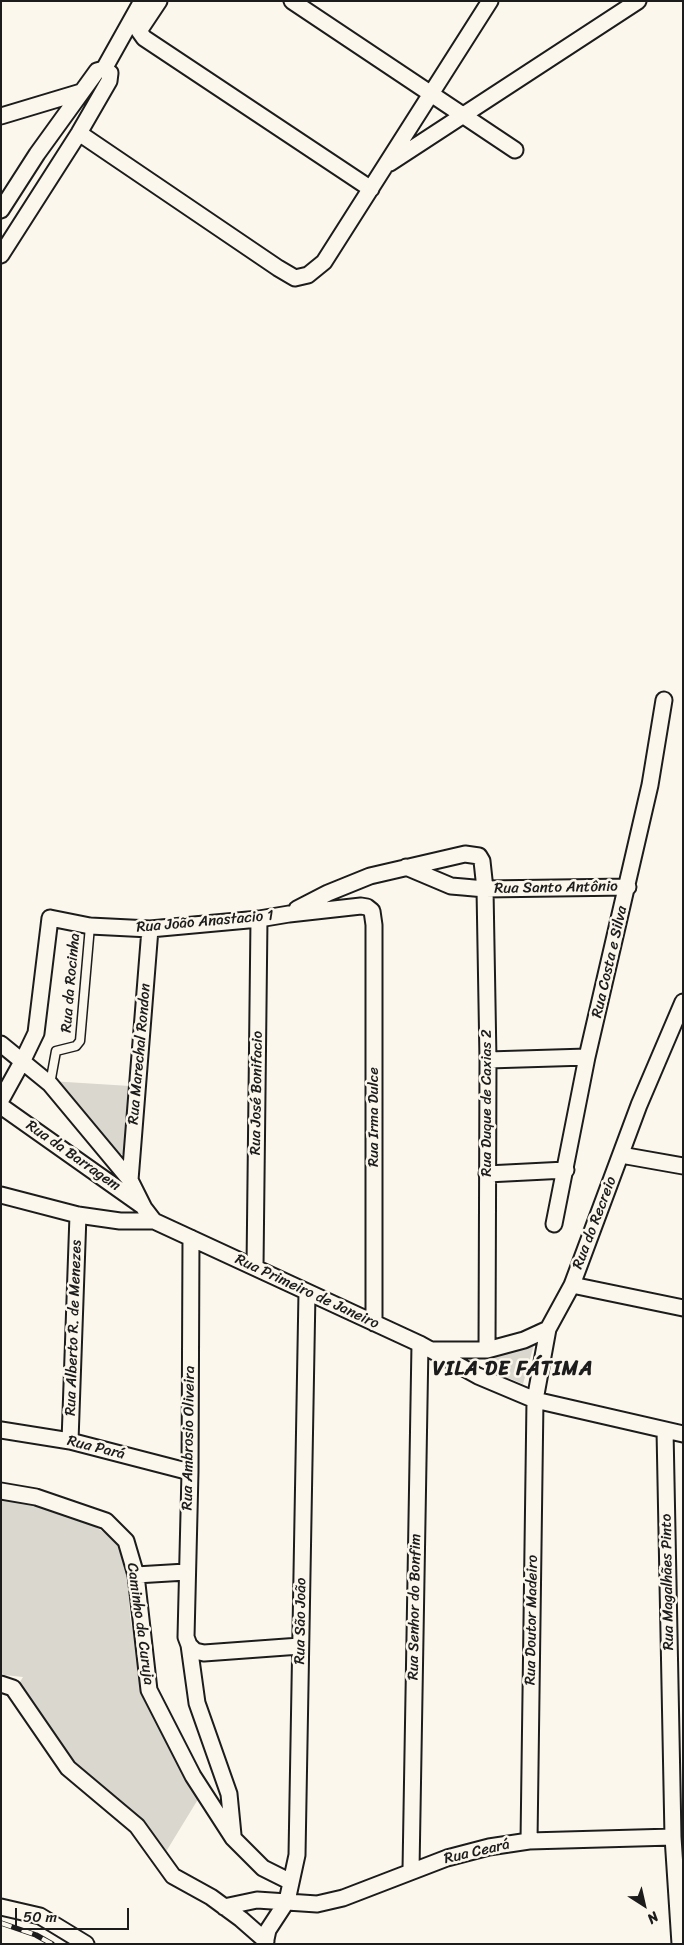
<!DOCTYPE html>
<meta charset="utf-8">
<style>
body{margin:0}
#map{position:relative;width:684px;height:1945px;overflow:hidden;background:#fbf7ec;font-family:Sriracha,sans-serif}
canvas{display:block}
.frame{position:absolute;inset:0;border:2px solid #1c1c1c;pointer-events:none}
.north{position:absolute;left:619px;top:1880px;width:50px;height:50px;-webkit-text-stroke:4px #fbf7ec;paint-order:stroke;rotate:145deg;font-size:14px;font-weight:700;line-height:20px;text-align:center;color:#1c1c1c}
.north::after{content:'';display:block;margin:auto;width:18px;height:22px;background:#1c1c1c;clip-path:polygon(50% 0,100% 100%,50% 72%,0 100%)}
.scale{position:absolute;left:15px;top:1908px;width:114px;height:22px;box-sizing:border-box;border:2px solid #1c1c1c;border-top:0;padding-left:6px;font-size:15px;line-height:18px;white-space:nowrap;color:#1c1c1c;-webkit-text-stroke:4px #fbf7ec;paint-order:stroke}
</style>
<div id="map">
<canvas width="684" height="1945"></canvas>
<div class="frame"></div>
<div class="north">N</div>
<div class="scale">50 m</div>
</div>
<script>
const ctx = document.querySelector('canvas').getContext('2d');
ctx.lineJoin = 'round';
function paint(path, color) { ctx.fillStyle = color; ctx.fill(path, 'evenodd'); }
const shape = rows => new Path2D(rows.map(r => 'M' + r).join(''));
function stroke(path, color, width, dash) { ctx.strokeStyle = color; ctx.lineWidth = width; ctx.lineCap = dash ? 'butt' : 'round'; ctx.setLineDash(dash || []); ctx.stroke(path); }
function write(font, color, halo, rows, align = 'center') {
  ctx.font = font + ' Sriracha,sans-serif'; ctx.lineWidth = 5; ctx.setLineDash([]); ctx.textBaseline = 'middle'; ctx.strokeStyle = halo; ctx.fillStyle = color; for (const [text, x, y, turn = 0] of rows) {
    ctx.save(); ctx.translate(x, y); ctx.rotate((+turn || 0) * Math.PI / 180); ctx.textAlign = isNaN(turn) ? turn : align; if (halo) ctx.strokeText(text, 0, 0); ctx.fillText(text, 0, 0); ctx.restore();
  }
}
const green = shape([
 [50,1081,130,1086,126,1154,117,1154],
 [535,1341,523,1384,489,1370,486,1362,487,1355],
 [1,1498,80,1516,119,1543,129,1585,130,1617,145,1693,200,1796,164,1855,138,1816,76,1768,18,1685,23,1677,4,1675,1,1672]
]);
const service = shape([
 [50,1084,56,1051,76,1046,80,1041,90,926]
]);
const minor = shape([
 [159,1,139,31,144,38,371,189],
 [292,1,515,150],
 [104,69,142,1],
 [1,116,81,92],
 [79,133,278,268,295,278,308,275,324,262,490,1],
 [390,163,638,1],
 [1,210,37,154,97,71,104,69,110,73,109,81,79,133,1,255],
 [406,867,451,886,463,887,485,889,628,887],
 [297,909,328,893,370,876,465,854,479,856,482,861,485,889,488,1060,487,1350],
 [1,1044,50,1084,130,1180,144,1208,154,1221,420,1344,478,1376,535,1400,683,1434],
 [488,1060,587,1057],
 [1,1100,23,1060,36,1033,50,918,90,926,150,929,259,919,289,914,361,906,367,907,372,911,374,925,374,1323],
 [1,1106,141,1205],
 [621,1155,683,1166],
 [487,1174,566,1170],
 [130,1180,150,929],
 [1,1195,78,1215,120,1221,154,1221],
 [554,1224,587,1057,650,785,664,700],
 [191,1238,190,1472,186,1637,189,1645,195,1651,204,1653,300,1646],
 [255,1267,259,919],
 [572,1285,683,1308],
 [433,1350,487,1350,524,1340,548,1329,572,1285,639,1105,683,1002],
 [1,1430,70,1441,190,1472],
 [665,1430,673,1837,680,1944],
 [70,1441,78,1215],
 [1,1491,36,1497,106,1521,126,1541,136,1575,149,1690,193,1776,233,1838,263,1868,291,1882],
 [136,1575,186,1572],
 [189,1645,197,1703,229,1794,233,1835],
 [1,1684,13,1688,68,1768,137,1826,173,1876,211,1897,241,1919,266,1941],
 [529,1841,535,1400,548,1329],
 [411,1870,420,1344],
 [1,1907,40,1916,86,1944],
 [224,1907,257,1900,317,1904,343,1898,447,1858,489,1847,529,1841,673,1837],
 [265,1944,268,1930,287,1901,297,1855,307,1292]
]);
const rail = shape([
 [1,1923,36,1935,52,1944]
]);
const streetNames = [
 ["Rua Santo Antônio",556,888,-1],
 ["Rua João Anastacio 1",205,922,-5],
 ["Rua Costa e Silva",610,962,-77],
 ["Rua da Rocinha",71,983,-85],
 ["Rua Marechal Rondon",140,1054,-85],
 ["Rua José Bonifacio",257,1093,-89],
 ["Rua Duque de Caxias 2",487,1103,-90],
 ["Rua Irma Dulce",374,1117,-90],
 ["Rua da Barragem",73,1156,35],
 ["Rua do Recreio",595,1223,-69],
 ["Rua Primeiro de Janeiro",307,1292,25],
 ["Rua Alberto R. de Menezes",74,1328,-88],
 ["Rua Ambrosio Oliveira",189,1438,-89],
 ["Rua Pará",96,1448,14],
 ["Rua Magalhães Pinto",668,1582,-91],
 ["Rua Senhor do Bonfim",415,1607,-89],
 ["Rua Doutor Madeiro",532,1620,-89],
 ["Rua São João",301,1621,-89],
 ["Caminho da Curuja",140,1624,82],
 ["Rua Ceará",477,1852,-13]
];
const districtNames = [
 ["VILA DE FÁTIMA",513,1370]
];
paint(green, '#dad7ce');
stroke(service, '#1c1c1c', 11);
stroke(minor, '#1c1c1c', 19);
stroke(service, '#fbf7ec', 8);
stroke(minor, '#fbf7ec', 15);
stroke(rail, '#1c1c1c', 5.5);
stroke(rail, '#fbf7ec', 4, [11]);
write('15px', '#1c1c1c', '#fbf7ec', streetNames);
ctx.letterSpacing = '1px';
write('bold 20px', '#1c1c1c', '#fbf7ec', districtNames);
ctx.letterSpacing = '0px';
</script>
